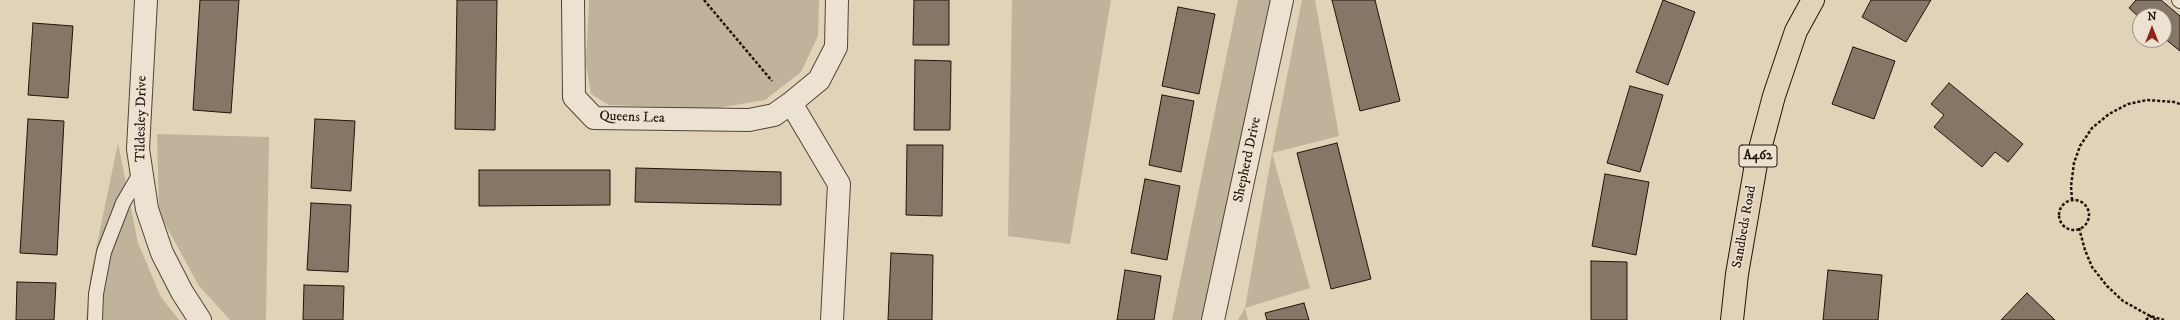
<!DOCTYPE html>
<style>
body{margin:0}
#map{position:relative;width:2180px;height:320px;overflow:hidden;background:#e1d3b8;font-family:"IM FELL DW Pica",serif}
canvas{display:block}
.north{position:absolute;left:2132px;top:8px;width:40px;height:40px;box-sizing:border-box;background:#ece2d1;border:1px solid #9b9082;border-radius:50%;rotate:0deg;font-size:11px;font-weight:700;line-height:16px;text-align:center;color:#21140b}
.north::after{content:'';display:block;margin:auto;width:14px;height:18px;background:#8f2418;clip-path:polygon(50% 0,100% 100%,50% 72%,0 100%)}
</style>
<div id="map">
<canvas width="2180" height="320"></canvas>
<div class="north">N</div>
</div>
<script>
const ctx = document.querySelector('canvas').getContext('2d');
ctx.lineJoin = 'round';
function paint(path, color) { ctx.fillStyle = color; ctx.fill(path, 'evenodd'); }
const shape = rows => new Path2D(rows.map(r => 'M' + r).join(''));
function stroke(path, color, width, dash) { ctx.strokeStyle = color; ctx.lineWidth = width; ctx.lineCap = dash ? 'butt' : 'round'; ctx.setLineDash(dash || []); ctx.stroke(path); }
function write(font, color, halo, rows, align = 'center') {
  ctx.font = font + ' "IM FELL DW Pica",serif'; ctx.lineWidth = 3; ctx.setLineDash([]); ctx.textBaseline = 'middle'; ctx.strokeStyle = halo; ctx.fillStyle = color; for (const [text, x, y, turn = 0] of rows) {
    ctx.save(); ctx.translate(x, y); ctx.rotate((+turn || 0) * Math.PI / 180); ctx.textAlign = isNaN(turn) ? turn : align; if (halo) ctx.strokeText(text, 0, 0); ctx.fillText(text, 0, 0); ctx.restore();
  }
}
const green = shape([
 [589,0,819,0,818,36,801,72,765,100,712,109,609,105,591,94,586,64],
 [1012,0,1111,0,1070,244,1008,236],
 [1238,0,1271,0,1202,320,1172,320],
 [1302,0,1315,0,1339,136,1272,153,1310,288,1245,308,1248,320,1238,320,1245,308,1272,153],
 [157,134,269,137,266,320,230,320,199,286,159,213],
 [118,143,138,243,161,297,179,320,86,320,90,278]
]);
const building = shape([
 [200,0,239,0,231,113,193,110,200,0],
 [457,0,497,0,495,130,455,129,457,0],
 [914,0,949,0,949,45,913,45,914,0],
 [1332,0,1375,0,1400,101,1360,111,1332,0],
 [1663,0,1695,12,1668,85,1636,72,1663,0],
 [1871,0,1931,0,1906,42,1862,17,1871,0],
 [2136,0,2161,0,2180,16,2180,51,2164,38,2164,16,2140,18,2129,8,2136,0],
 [1178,7,1215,14,1199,94,1162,86,1178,7],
 [33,23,73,26,68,98,28,95,33,23],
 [1853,47,1895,61,1874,119,1832,104,1853,47],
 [915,60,951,61,950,130,914,130,915,60],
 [1949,83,2023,144,2008,162,1995,152,1982,167,1934,127,1944,115,1931,104,1949,83],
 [1630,86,1663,95,1640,172,1607,163,1630,86],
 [1162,95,1194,101,1181,172,1149,165,1162,95],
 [28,119,64,121,57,255,20,253,28,119],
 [315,119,355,121,351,191,311,188,315,119],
 [1337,143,1371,279,1331,289,1297,153,1337,143],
 [907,145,943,145,942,216,906,215,907,145],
 [636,168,781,172,781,205,635,202,636,168],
 [479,170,610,170,610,205,479,206,479,170],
 [1605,174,1649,182,1636,255,1592,246,1605,174],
 [1145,179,1180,186,1167,260,1131,253,1145,179],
 [311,203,351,205,348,272,307,270,311,203],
 [891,253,933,255,932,320,888,320,891,253],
 [1591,261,1627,262,1627,320,1591,320,1591,261],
 [1125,270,1161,276,1154,320,1117,320,1125,270],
 [1828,270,1882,275,1878,320,1823,320,1828,270],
 [17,282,56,283,54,320,16,320,17,282],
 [304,285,344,286,343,320,303,320,304,285],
 [2027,293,2055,320,2001,320,2027,293],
 [1304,303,1309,320,1267,320,1265,313,1304,303]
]);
const path = shape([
 [704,0,772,81],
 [2072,200,2071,186,2074,163,2080,146,2092,128,2109,114,2128,104,2147,100,2174,102,2180,104],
 '2059 215a15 15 0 1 1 30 0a15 15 0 1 1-30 0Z',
 [2079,228,2085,250,2092,267,2107,286,2123,301,2150,316,2164,320],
 [2146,320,2150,316,2156,320]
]);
const service = shape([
 [2179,0,2180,1],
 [95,320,96,294,104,252,123,203,141,172]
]);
const minor = shape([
 [146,0,138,149,147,209,162,253,182,292,200,320],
 [573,0,574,97,594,118,749,120,774,115,791,103],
 [832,320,839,184,791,103,819,80,836,47,837,0],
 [1213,320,1282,0]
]);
const primary = shape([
 [1732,320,1737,274,1756,164,1774,96,1796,31,1813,0]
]);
const shields = [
 [1758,156,38]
];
const shieldNames = [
 ["A462",1758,156]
];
const streetNames = [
 ["Queens Lea",632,118,2],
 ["Tildesley Drive",142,119,-89],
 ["Shepherd Drive",1248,160,-78],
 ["Sandbeds Road",1745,227,-80]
];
paint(green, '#c0b39b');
paint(building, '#857765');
stroke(building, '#21140b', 1);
stroke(service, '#514436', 16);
stroke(minor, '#514436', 24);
stroke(primary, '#21140b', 24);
stroke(path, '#21140b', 2.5, [3, 2]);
stroke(service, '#ece2d1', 14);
stroke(minor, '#ece2d1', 22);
stroke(primary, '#e1d3b8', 22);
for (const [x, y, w] of shields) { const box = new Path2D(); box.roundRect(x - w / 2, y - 11, w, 22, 3); ctx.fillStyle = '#ece2d1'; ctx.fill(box); stroke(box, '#21140b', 1); }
write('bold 13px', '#21140b', null, shieldNames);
write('14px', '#21140b', '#ece2d1', streetNames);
</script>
